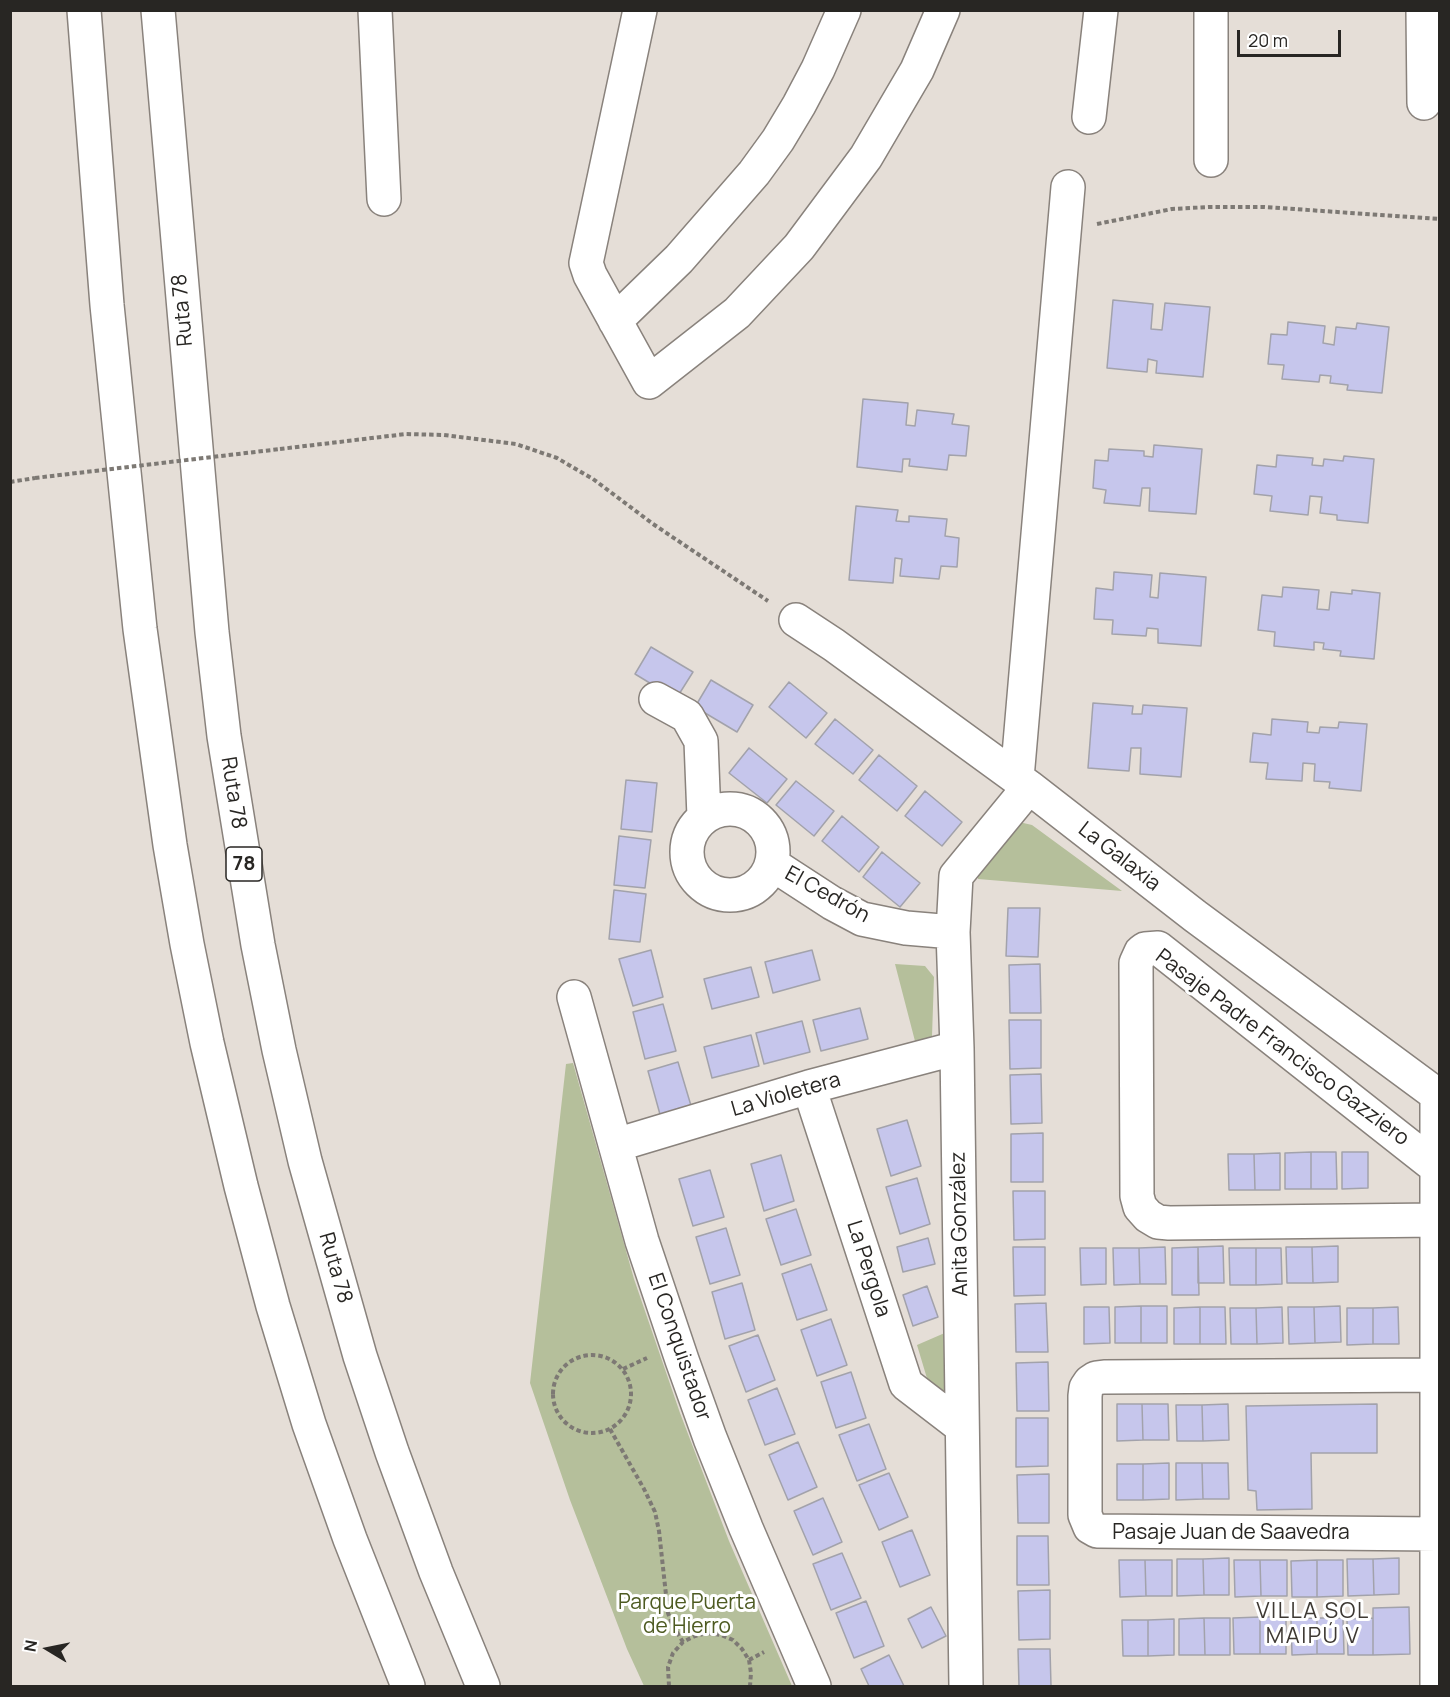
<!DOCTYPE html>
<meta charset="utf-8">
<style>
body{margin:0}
#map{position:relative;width:1450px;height:1697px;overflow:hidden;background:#e5ded7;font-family:Manrope,sans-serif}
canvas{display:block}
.frame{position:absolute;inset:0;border:12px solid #282623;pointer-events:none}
.north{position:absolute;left:18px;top:1619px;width:60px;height:60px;-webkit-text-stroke:4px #fff;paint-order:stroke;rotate:280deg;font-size:16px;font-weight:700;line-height:24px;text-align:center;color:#282623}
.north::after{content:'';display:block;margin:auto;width:21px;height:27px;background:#282623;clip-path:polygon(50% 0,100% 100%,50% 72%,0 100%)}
.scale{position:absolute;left:1237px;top:30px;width:104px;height:27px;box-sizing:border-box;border:3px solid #282623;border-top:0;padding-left:8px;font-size:18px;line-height:21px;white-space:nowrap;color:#282623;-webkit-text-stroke:4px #fff;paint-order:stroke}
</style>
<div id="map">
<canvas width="1450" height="1697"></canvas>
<div class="frame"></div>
<div class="north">N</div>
<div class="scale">20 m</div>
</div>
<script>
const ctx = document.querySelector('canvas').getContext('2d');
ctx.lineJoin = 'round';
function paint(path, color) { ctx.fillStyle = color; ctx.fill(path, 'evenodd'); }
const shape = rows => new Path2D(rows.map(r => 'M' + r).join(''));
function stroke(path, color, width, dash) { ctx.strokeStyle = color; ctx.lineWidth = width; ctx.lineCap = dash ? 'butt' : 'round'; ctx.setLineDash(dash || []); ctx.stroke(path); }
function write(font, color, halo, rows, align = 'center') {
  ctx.font = font + ' Manrope,sans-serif'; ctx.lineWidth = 6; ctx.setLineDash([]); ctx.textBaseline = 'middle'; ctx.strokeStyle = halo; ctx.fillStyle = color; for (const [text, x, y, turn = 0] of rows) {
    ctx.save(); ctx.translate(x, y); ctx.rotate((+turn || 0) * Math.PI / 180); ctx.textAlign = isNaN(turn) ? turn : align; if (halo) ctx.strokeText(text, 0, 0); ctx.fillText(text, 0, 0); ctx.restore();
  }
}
const green = shape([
 [1019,822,1032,825,1122,891,978,879,978,868],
 [895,964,925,966,934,977,932,1036,916,1045],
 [573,1063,634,1279,680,1413,729,1541,792,1686,644,1686,627,1649,570,1500,530,1383,566,1064],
 [947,1332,946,1392,929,1385,917,1345]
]);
const building = shape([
 [1113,300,1153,304,1151,329,1162,330,1165,303,1210,307,1203,377,1156,373,1157,361,1148,359,1147,372,1107,368,1113,300],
 [1288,322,1325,326,1323,343,1334,345,1336,327,1356,329,1357,323,1389,327,1382,393,1347,390,1348,385,1330,383,1331,376,1320,375,1319,382,1282,379,1284,365,1268,364,1271,334,1287,335,1288,322],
 [863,399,908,403,906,425,915,426,917,410,954,414,952,424,969,426,966,456,949,455,947,470,909,466,910,459,903,459,902,472,857,467,863,399],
 [1154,445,1202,449,1196,514,1149,511,1150,488,1142,488,1140,506,1104,503,1106,490,1093,488,1095,460,1108,461,1109,449,1144,451,1144,456,1153,457,1154,445],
 [1277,455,1313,458,1312,465,1323,466,1324,459,1343,461,1344,456,1374,459,1368,523,1337,520,1337,515,1320,513,1322,497,1310,496,1308,515,1270,511,1272,496,1254,494,1257,465,1276,467,1277,455],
 [856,506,898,510,896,521,909,522,909,516,947,519,945,536,959,538,957,567,941,566,939,579,900,576,902,559,895,558,893,583,849,580,856,506],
 [1114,572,1152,575,1150,597,1158,598,1160,573,1206,577,1201,646,1158,643,1158,629,1147,628,1146,636,1112,634,1113,620,1094,619,1096,588,1113,590,1114,572],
 [1283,587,1319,590,1317,609,1329,610,1331,592,1352,594,1352,590,1380,593,1374,659,1340,656,1341,651,1323,649,1324,643,1314,642,1314,650,1274,646,1275,632,1258,630,1262,595,1282,597,1283,587],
 [651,647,693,672,676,699,635,674,651,647],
 [711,680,753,705,737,732,695,707,711,680],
 [789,682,827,713,806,738,769,707,789,682],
 [1093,703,1133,706,1132,714,1142,714,1143,705,1187,708,1181,777,1140,774,1141,748,1131,748,1129,771,1088,768,1093,703],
 [835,719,873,750,853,774,815,744,835,719],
 [1272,719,1308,722,1307,732,1319,733,1320,727,1338,728,1339,722,1367,724,1361,791,1329,788,1330,782,1314,781,1315,764,1303,763,1302,781,1266,779,1268,763,1250,762,1253,733,1271,735,1272,719],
 [749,748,787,779,767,803,729,773,749,748],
 [879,755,917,786,897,811,859,780,879,755],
 [626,780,657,783,652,832,621,829,626,780],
 [796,781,834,811,814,836,776,805,796,781],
 [925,791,962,822,942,846,905,816,925,791],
 [842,816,879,847,859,872,822,841,842,816],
 [619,836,651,840,645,888,614,885,619,836],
 [882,852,920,883,900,907,863,877,882,852],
 [614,890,646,894,640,942,609,939,614,890],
 [1008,908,1040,908,1038,957,1006,956,1008,908],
 [651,950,663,997,633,1006,619,959,651,950],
 [812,950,820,980,773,993,765,962,812,950],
 [1040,964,1041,1013,1010,1013,1009,965,1040,964],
 [751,967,759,997,712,1009,704,979,751,967],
 [663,1004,676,1051,645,1059,633,1012,663,1004],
 [860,1008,868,1039,821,1051,813,1020,860,1008],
 [1009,1020,1041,1020,1041,1068,1010,1069,1009,1020],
 [802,1021,810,1052,764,1064,756,1033,802,1021],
 [751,1035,759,1066,712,1078,704,1047,751,1035],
 [678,1062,692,1109,661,1118,648,1071,678,1062],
 [1041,1074,1042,1123,1011,1124,1010,1075,1041,1074],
 [907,1120,921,1166,891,1176,877,1129,907,1120],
 [1043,1133,1043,1182,1011,1182,1011,1134,1043,1133],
 [1311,1152,1336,1152,1337,1189,1311,1189,1311,1152],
 [1311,1152,1311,1189,1285,1189,1285,1153,1311,1152],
 [1342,1152,1368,1152,1368,1188,1342,1189,1342,1152],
 [1280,1153,1280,1190,1255,1190,1254,1154,1280,1153],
 [1228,1154,1254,1154,1255,1190,1229,1190,1228,1154],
 [781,1155,794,1201,764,1211,751,1164,781,1155],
 [710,1170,724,1217,693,1226,679,1179,710,1170],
 [917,1178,930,1224,900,1234,886,1187,917,1178],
 [1013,1191,1045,1191,1045,1239,1014,1240,1013,1191],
 [796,1209,811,1255,781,1265,766,1219,796,1209],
 [726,1228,740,1275,710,1284,696,1237,726,1228],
 [928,1238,935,1264,903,1272,897,1247,928,1238],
 [1223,1246,1224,1283,1198,1283,1198,1247,1223,1246],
 [1338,1246,1338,1282,1313,1283,1312,1247,1338,1246],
 [1013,1247,1045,1247,1045,1295,1014,1296,1013,1247],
 [1165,1247,1166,1284,1140,1284,1139,1248,1165,1247],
 [1198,1247,1199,1295,1172,1295,1172,1248,1198,1247],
 [1286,1247,1312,1247,1313,1283,1287,1283,1286,1247],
 [1080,1248,1106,1248,1106,1284,1081,1285,1080,1248],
 [1113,1248,1139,1248,1140,1284,1114,1285,1113,1248],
 [1229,1248,1256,1248,1256,1285,1230,1285,1229,1248],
 [1256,1248,1281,1248,1282,1284,1256,1285,1256,1248],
 [811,1264,827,1310,797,1320,782,1274,811,1264],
 [742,1283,755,1330,725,1339,712,1292,742,1283],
 [927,1286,938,1317,913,1326,903,1295,927,1286],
 [1046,1303,1048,1352,1016,1352,1015,1304,1046,1303],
 [1141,1306,1167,1306,1167,1343,1141,1343,1141,1306],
 [1141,1306,1141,1343,1115,1343,1115,1307,1141,1306],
 [1340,1306,1341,1342,1315,1343,1314,1307,1340,1306],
 [1084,1307,1109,1307,1110,1343,1084,1344,1084,1307],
 [1200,1307,1225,1307,1226,1344,1200,1344,1200,1307],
 [1200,1307,1200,1344,1174,1344,1174,1308,1200,1307],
 [1282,1307,1283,1343,1257,1344,1256,1308,1282,1307],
 [1288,1307,1314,1307,1315,1343,1289,1344,1288,1307],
 [1398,1307,1399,1344,1373,1344,1373,1308,1398,1307],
 [1230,1308,1256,1308,1257,1344,1231,1344,1230,1308],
 [1347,1308,1373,1308,1373,1344,1347,1345,1347,1308],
 [831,1319,847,1365,817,1376,801,1330,831,1319],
 [758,1335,775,1380,746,1392,729,1346,758,1335],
 [1048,1362,1049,1411,1017,1411,1016,1363,1048,1362],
 [851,1372,866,1418,836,1428,821,1382,851,1372],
 [777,1388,795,1434,765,1445,748,1400,777,1388],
 [1117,1404,1142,1404,1143,1440,1117,1441,1117,1404],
 [1142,1404,1168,1404,1169,1440,1143,1440,1142,1404],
 [1228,1404,1229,1440,1203,1441,1202,1405,1228,1404],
 [1377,1404,1377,1453,1311,1453,1312,1509,1257,1510,1256,1491,1248,1490,1246,1406,1377,1404],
 [1176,1405,1202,1405,1203,1441,1177,1441,1176,1405],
 [1016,1418,1048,1418,1048,1466,1016,1467,1016,1418],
 [869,1424,886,1469,857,1481,839,1435,869,1424],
 [798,1442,817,1487,788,1500,769,1455,798,1442],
 [1169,1463,1169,1499,1143,1500,1143,1464,1169,1463],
 [1176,1463,1202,1463,1203,1499,1176,1500,1176,1463],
 [1202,1463,1228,1463,1229,1499,1203,1499,1202,1463],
 [1117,1464,1143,1464,1143,1500,1117,1500,1117,1464],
 [889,1473,908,1517,879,1530,859,1485,889,1473],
 [1049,1474,1049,1523,1018,1523,1017,1475,1049,1474],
 [823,1498,842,1542,813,1555,794,1511,823,1498],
 [912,1530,930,1575,900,1587,882,1542,912,1530],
 [1017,1536,1048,1536,1049,1585,1017,1585,1017,1536],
 [842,1553,861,1598,831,1610,813,1564,842,1553],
 [1229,1558,1229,1595,1204,1595,1203,1559,1229,1558],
 [1399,1558,1399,1594,1374,1595,1373,1559,1399,1558],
 [1177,1559,1203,1559,1204,1595,1177,1596,1177,1559],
 [1347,1559,1373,1559,1374,1595,1348,1596,1347,1559],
 [1119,1560,1145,1560,1146,1596,1120,1597,1119,1560],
 [1145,1560,1172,1560,1172,1596,1146,1596,1145,1560],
 [1234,1560,1260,1560,1261,1596,1235,1597,1234,1560],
 [1260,1560,1287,1560,1287,1596,1261,1596,1260,1560],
 [1317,1560,1317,1597,1292,1597,1291,1561,1317,1560],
 [1317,1560,1343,1560,1343,1596,1317,1597,1317,1560],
 [1050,1590,1050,1639,1019,1640,1018,1591,1050,1590],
 [866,1601,884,1646,854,1658,836,1613,866,1601],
 [931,1607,946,1636,922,1648,908,1619,931,1607],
 [1409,1607,1410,1654,1373,1655,1373,1608,1409,1607],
 [1260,1617,1260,1654,1234,1654,1233,1618,1260,1617],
 [1260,1617,1286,1617,1286,1654,1260,1654,1260,1617],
 [1204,1618,1205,1655,1179,1655,1179,1619,1204,1618],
 [1204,1618,1230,1618,1230,1655,1205,1655,1204,1618],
 [1317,1618,1317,1654,1292,1655,1291,1619,1317,1618],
 [1317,1618,1343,1618,1344,1654,1317,1654,1317,1618],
 [1373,1618,1373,1655,1348,1655,1347,1619,1373,1618],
 [1174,1619,1174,1655,1148,1656,1148,1620,1174,1619],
 [1122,1620,1148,1620,1148,1656,1123,1656,1122,1620],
 [1018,1649,1050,1649,1051,1686,1019,1686,1018,1649],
 [889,1655,904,1686,869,1686,861,1669,889,1655]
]);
const path = shape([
 [1097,224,1172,209,1209,207,1264,207,1440,219],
 [280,449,406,434,444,435,516,444,557,458,593,479,653,524,768,601],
 [10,482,35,478],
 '553 1394a39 39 0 1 1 78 0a39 39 0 1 1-78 0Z',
 [623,1369,647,1358],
 [610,1429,644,1489,655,1512,659,1531,668,1613,673,1626,683,1642],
 [749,1660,764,1652],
 [669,1686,668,1667,673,1653,683,1642,695,1636,707,1633,721,1635,733,1640,742,1649,749,1660,751,1673,750,1686]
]);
const minor = shape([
 [375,10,384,199],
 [640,10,586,263,590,275,649,382,737,313,799,247,866,157,917,70,943,10],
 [1423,10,1424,103],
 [1089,117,1101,10],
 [1211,160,1211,10],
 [615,321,679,259,754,173,778,140,799,105,818,69,844,10],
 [796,620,834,645,1029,787,1195,916,1440,1097],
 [656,699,687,716,701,741,704,817],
 [1017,778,1068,187],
 '687 852a43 43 0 1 1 86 0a43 43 0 1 1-86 0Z',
 [772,864,832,903,862,919,906,928,953,932],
 [574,997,642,1241,682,1360,710,1438,746,1528,814,1686],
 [809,1087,906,1384,962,1427],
 [616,1145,809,1087,957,1048],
 [1436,1167,1158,948,1145,949,1141,952,1136,963,1137,1196,1140,1207,1148,1216,1158,1222,1169,1223,1437,1220],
 [1437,1534,1097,1531,1090,1527,1085,1515,1085,1396,1086,1388,1090,1382,1096,1378,1104,1377,1437,1375],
 [966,1686,957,1048,953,932,956,876,1029,787],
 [1437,1686,1437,1095]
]);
const highway = shape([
 [84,10,107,305,140,629,170,845,187,944,207,1043,241,1186,273,1306,309,1424,350,1539,408,1686],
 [158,10,212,632,224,736,258,945,279,1050,305,1161,360,1356,392,1452,436,1572,483,1686]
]);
const pathBridge = shape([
 [35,478,280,449]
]);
const shields = [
 [244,864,36]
];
const shieldNames = [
 ["78",244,864]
];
const streetNames = [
 ["Ruta 78",183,310,-95],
 ["Ruta 78",233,793,81],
 ["La Galaxia",1119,857,38],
 ["El Cedrón",827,895,29],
 ["Pasaje Padre Francisco Gazziero",1282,1048,37],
 ["La Violetera",786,1095,-16],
 ["Anita González",960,1224,-91],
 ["Ruta 78",335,1268,74],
 ["La Pergola",868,1269,72],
 ["El Conquistador",679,1347,71],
 ["Pasaje Juan de Saavedra",1231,1533]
];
const parkNames = [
 ["Parque Puerta",687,1603],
 ["de Hierro",687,1627]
];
const neighbourhoodNames = [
 ["VILLA SOL",1313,1612],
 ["MAIPÚ V",1313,1637]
];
paint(green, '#b5bf9b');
paint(building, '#c6c6ec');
stroke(building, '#a2a2ab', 1.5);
stroke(minor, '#89827c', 36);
stroke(highway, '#89827c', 36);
stroke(path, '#7d7974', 4, [4.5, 3]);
stroke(minor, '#fff', 33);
stroke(highway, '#fff', 33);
stroke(pathBridge, '#7d7974', 4, [4.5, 3]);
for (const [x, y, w] of shields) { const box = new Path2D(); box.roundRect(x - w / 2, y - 17, w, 34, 4.5); ctx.fillStyle = '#fff'; ctx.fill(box); stroke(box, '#282623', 1.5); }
write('bold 20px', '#282623', null, shieldNames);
write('21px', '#282623', '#fff', streetNames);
write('21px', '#4d5a21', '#fff', parkNames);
ctx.letterSpacing = '1.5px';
write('22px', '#3e3933', '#fff', neighbourhoodNames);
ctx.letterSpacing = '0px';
</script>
